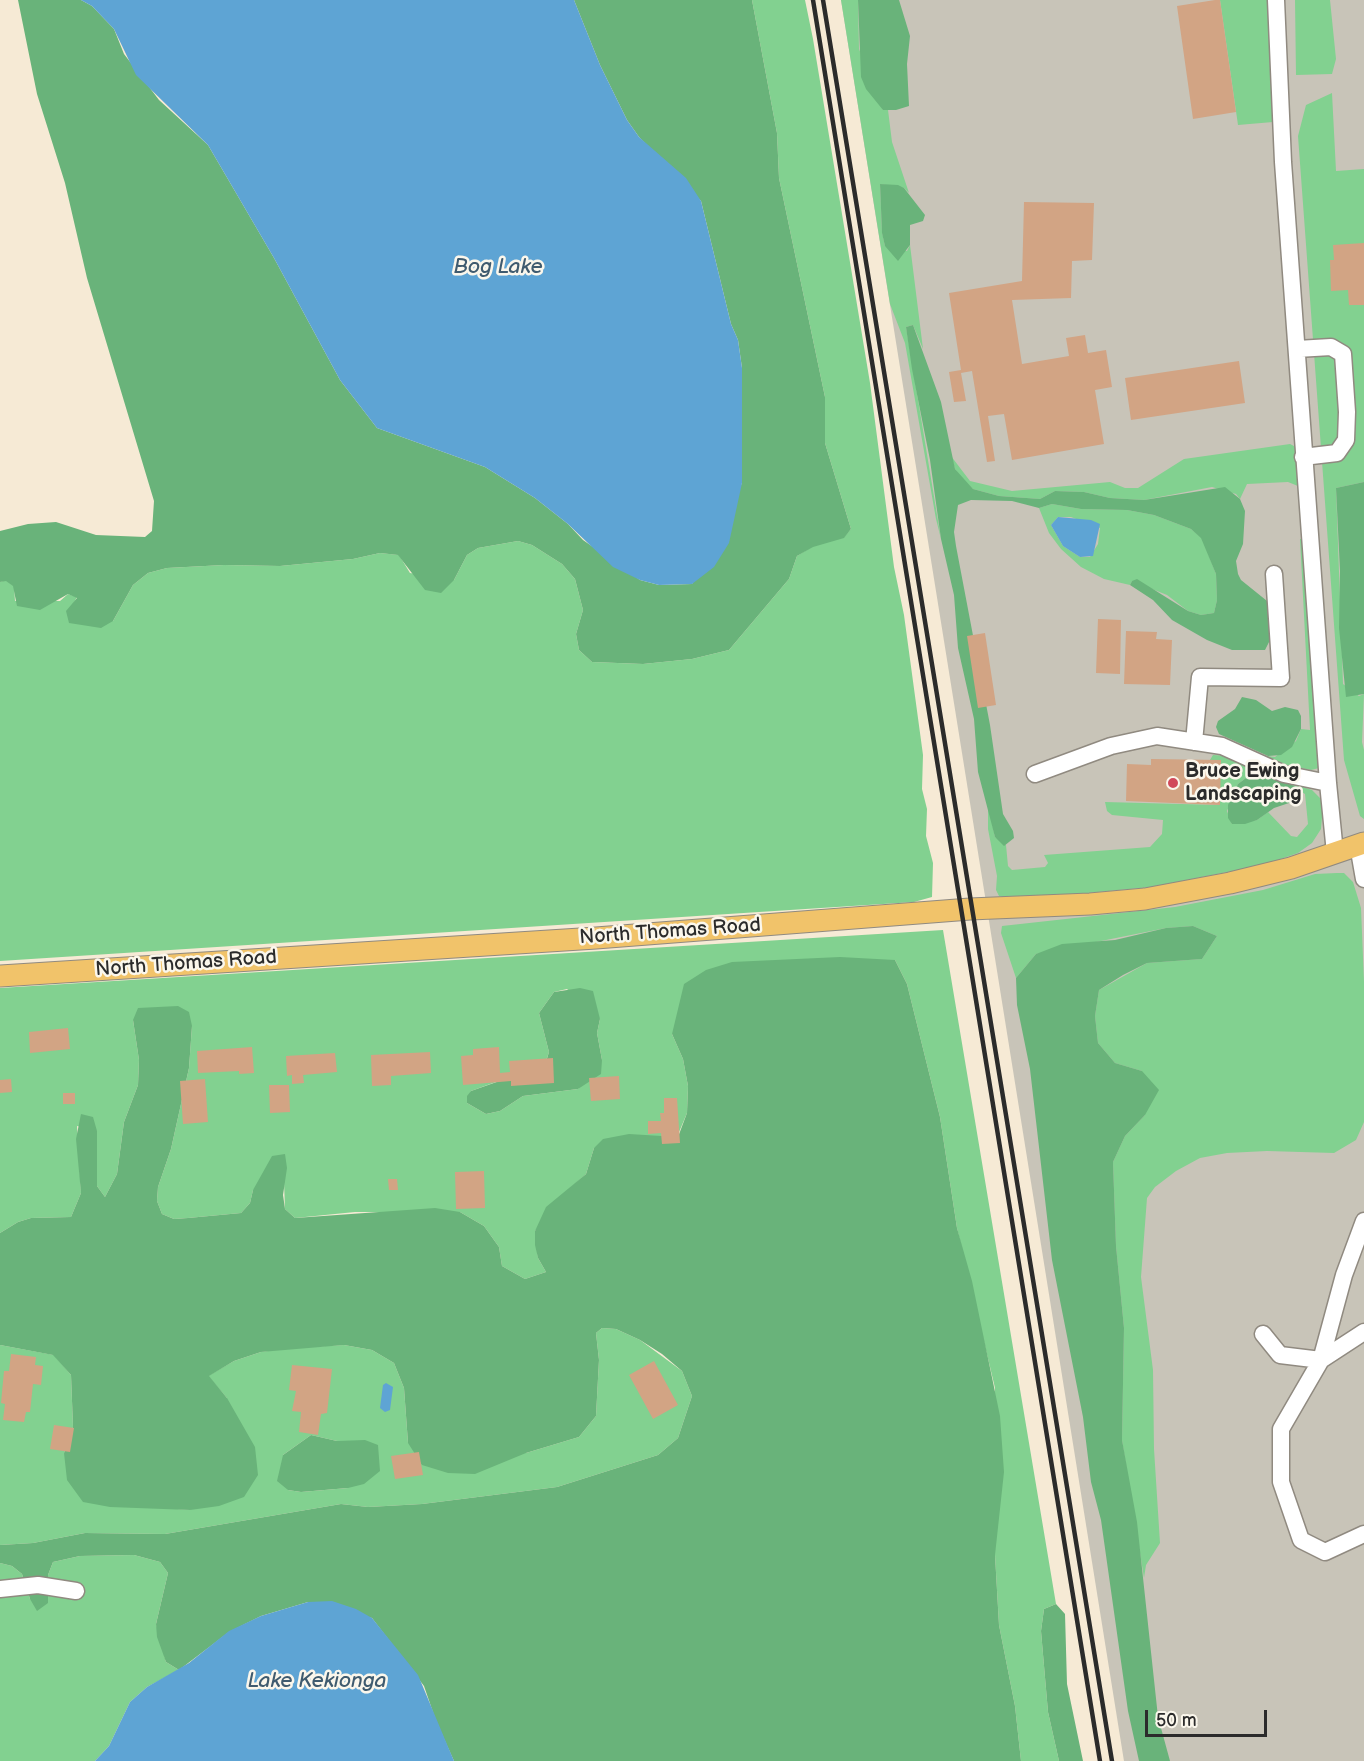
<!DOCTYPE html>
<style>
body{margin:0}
#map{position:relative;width:1364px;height:1761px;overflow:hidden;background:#f6ead5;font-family:"Balsamiq Sans",sans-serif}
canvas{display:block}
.scale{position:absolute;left:1145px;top:1710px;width:122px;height:27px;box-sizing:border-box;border:3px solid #2b2b2b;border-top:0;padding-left:8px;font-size:18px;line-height:21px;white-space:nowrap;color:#2b2b2b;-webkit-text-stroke:4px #fbf7ec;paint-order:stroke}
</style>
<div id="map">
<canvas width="1364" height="1761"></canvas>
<div class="scale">50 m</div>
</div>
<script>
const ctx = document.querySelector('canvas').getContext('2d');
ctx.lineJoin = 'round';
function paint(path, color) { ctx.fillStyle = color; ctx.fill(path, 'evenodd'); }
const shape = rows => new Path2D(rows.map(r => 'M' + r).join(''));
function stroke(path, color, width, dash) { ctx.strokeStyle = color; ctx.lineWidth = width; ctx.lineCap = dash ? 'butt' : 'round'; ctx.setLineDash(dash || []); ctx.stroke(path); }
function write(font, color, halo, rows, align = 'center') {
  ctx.font = font + ' "Balsamiq Sans",sans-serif'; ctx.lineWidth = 5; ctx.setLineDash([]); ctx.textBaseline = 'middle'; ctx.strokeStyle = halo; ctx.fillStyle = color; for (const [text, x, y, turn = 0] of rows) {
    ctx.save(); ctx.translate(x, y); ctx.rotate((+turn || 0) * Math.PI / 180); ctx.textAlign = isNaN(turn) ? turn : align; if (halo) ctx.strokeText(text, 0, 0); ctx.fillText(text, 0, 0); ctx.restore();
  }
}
const industrial = shape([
 [841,0,1364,0,1364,1761,1124,1761]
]);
const green = shape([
 [752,0,805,0,813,39,870,383,894,567,904,615,923,755,922,789,927,809,926,836,933,863,932,897,914,902,0,961,0,582,6,580,14,586,15,601,60,601,68,594,77,597,72,606,113,621,133,585,148,573,167,568,224,565,280,566,353,559,380,553,399,555,410,573,454,580,467,555,478,548,518,541,532,545,562,564,575,579,583,610,576,634,579,650,592,662,643,664,692,659,729,650,789,579,797,556,813,546,844,537,851,529,825,443,825,397,779,178,777,133],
 [841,0,858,0,859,49,883,110,888,110,892,142,909,193,904,188,880,184,882,232,885,246,907,251,910,245,923,349,913,325,906,327,941,539,936,519,905,343,890,304],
 [1220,0,1275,0,1273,122,1238,125],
 [1295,0,1330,0,1336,59,1332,74,1296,75],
 [1332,93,1336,171,1364,169,1364,482,1336,488,1343,684,1359,696,1364,694,1362,742,1364,750,1364,819,1360,816,1344,760,1298,136,1306,105],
 [1290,444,1296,447,1298,486,1288,482,1247,484,1240,499,1236,494,1212,487,1144,500,1110,498,1084,492,1055,491,1040,499,999,496,973,489,963,480,955,469,951,456,970,481,1012,491,1110,482,1125,488,1138,488,1184,459],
 [1052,504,1081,509,1127,510,1154,515,1191,529,1202,538,1216,574,1217,600,1214,613,1201,615,1188,611,1167,595,1132,581,1130,585,1104,579,1081,567,1061,549,1049,533,1039,508],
 [1058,517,1071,517,1100,528,1098,544,1090,557,1080,557,1063,546,1051,525],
 [1308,538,1319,768,1311,770,1277,763,1261,755,1275,757,1296,741,1301,729,1310,730,1300,539],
 [1213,755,1230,756,1264,770,1254,772,1238,784,1227,811,1232,824,1257,820,1268,812,1291,836,1297,837,1308,824,1305,794,1285,781,1312,790,1321,799,1323,806,1321,829,1312,843,1298,853,1263,865,1151,887,1045,897,1006,898,999,896,996,890,997,876,988,829,988,804,995,837,1006,845,1008,866,1012,870,1045,867,1048,863,1044,855,1150,847,1162,834,1163,820,1112,815,1107,811,1105,802,1219,805,1221,760,1210,760],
 [1337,873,1344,873,1353,882,1361,908,1364,982,1364,1122,1356,1140,1334,1153,1267,1151,1227,1153,1200,1158,1176,1171,1155,1187,1147,1198,1141,1277,1153,1370,1154,1449,1160,1543,1146,1565,1144,1578,1122,1440,1124,1328,1116,1246,1113,1162,1125,1136,1145,1115,1142,1071,1115,1063,1098,1043,1095,1016,1099,990,1147,963,1202,959,1217,936,1193,926,1166,928,1036,954,1016,978,1001,933,1002,926,1175,907,1263,890,1315,874],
 [943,930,1056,1604,1044,1609,1041,1631,1048,1712,1059,1761,1021,1761,1015,1706,999,1625,995,1555,995,1388,957,1228,940,1117,907,984,895,960,672,1034,683,1059,688,1086,687,1113,677,1137,656,1138,594,1148,586,1174,567,1191,535,1231,538,1258,546,1272,525,1279,502,1266,499,1247,484,1226,460,1212,355,1212,295,1218,285,1209,284,1182,253,1190,250,1203,241,1213,188,1218,174,1219,162,1214,157,1201,158,1187,171,1149,189,1068,192,1026,133,1020,139,1060,138,1085,124,1122,117,1174,105,1197,97,1186,97,1131,77,1126,81,1193,71,1217,31,1218,18,1222,0,1233,0,988],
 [567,989,600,1019,597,1033,602,1060,578,1089,523,1096,500,1111,486,1114,467,1103,471,1091,545,1064,549,1052,539,1013,554,992],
 [602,1328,616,1329,640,1340,682,1371,692,1396,678,1438,658,1455,557,1487,422,1504,368,1507,341,1504,165,1534,85,1533,33,1543,0,1545,0,1345,54,1355,71,1375,73,1427,64,1453,164,1508,190,1510,227,1398,208,1376,234,1361,261,1352,289,1348,344,1345,372,1350,394,1363,404,1388,408,1443,526,1453,579,1437,596,1416,599,1360,596,1333],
 [311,1435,337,1441,348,1488,301,1492,288,1490,283,1455],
 [134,1555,160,1562,168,1573,156,1624,166,1662,179,1670,147,1687,130,1702,109,1746,95,1761,0,1761,0,1563,12,1566,22,1574,30,1599,48,1603,48,1575,53,1562,80,1556]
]);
const forest = shape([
 [18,0,81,0,92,6,114,29,124,54,159,100,208,145,274,258,340,380,377,428,485,467,535,498,568,524,583,540,640,580,659,585,692,584,742,483,742,368,738,340,731,324,701,201,639,137,627,120,600,65,574,0,752,0,777,133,779,178,825,397,825,443,851,529,844,538,813,547,797,556,789,579,729,650,692,659,643,664,592,662,579,650,576,634,583,610,575,579,562,564,532,545,518,541,478,548,467,555,454,580,441,593,425,590,398,555,380,553,353,559,280,566,224,565,167,568,148,573,133,585,113,621,101,628,69,623,66,611,77,598,68,594,40,610,17,606,13,586,6,581,0,582,0,531,28,524,56,522,96,535,145,537,152,531,154,501,87,278,65,183,37,94],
 [858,0,899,0,910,36,907,64,909,106,896,110,883,110,866,89,861,77],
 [880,184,898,185,904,188,925,215,923,221,910,225,910,245,898,261,885,246,882,233],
 [913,325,941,402,955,469,973,489,999,496,1040,499,1055,491,1084,492,1110,498,1144,500,1225,487,1240,499,1245,511,1243,544,1236,561,1238,574,1241,580,1272,605,1271,638,1265,650,1232,650,1207,640,1172,620,1153,600,1130,585,1132,581,1137,579,1188,611,1201,615,1214,613,1217,600,1216,574,1201,538,1191,529,1154,515,1127,510,1081,509,1052,504,1039,508,1012,501,971,500,958,505,954,532,956,546,990,725,1003,814,1013,831,1014,838,1004,846,995,837,978,772,974,719,958,648,954,595,941,539,930,460,912,369,906,327],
 [1364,482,1364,694,1346,697,1339,628,1340,571,1336,488],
 [1242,697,1256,700,1272,711,1285,707,1298,710,1301,716,1301,729,1292,747,1281,755,1268,756,1219,734,1216,727,1218,721,1235,709],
 [1261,770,1296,787,1296,797,1292,802,1274,808,1257,820,1245,824,1232,824,1228,818,1228,805,1238,784,1254,772],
 [1193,926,1217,936,1202,959,1147,963,1123,975,1099,990,1095,1016,1098,1043,1115,1063,1142,1071,1159,1090,1145,1115,1125,1136,1113,1162,1116,1246,1124,1328,1122,1440,1137,1522,1158,1717,1170,1761,1139,1761,1128,1711,1101,1520,1091,1482,1083,1417,1052,1260,1030,1069,1017,1005,1016,978,1036,954,1062,944,1115,940,1166,928],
 [840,957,895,960,907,984,940,1117,957,1228,972,1281,1000,1416,1004,1472,995,1555,999,1625,1015,1706,1021,1761,454,1761,436,1721,424,1686,372,1618,308,1602,261,1616,229,1632,179,1670,166,1662,157,1637,156,1624,168,1573,160,1562,134,1555,80,1556,53,1562,48,1575,48,1603,37,1611,30,1599,22,1574,12,1566,0,1563,0,1545,33,1543,85,1533,165,1534,341,1504,368,1507,422,1504,557,1487,658,1455,678,1438,692,1396,682,1371,662,1354,640,1340,616,1329,602,1328,596,1333,599,1360,596,1416,579,1437,526,1453,475,1474,448,1473,422,1465,408,1443,404,1388,394,1363,372,1350,344,1345,261,1352,234,1361,209,1376,227,1398,255,1447,258,1475,244,1497,219,1506,190,1510,110,1507,83,1502,67,1480,64,1453,73,1427,71,1375,53,1355,0,1345,0,1233,18,1222,31,1218,71,1217,81,1193,76,1139,81,1114,93,1117,97,1131,97,1186,105,1197,117,1174,124,1122,138,1085,139,1060,133,1020,138,1008,178,1006,189,1012,192,1026,189,1068,171,1149,158,1187,157,1201,162,1214,174,1219,188,1218,241,1213,250,1203,253,1190,272,1156,285,1154,287,1168,283,1195,285,1209,295,1218,435,1208,460,1212,484,1226,499,1247,502,1266,525,1279,546,1272,538,1258,535,1245,535,1231,546,1207,586,1174,594,1148,603,1139,629,1134,678,1137,687,1113,688,1086,683,1059,672,1034,684,984,706,970,732,962],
 [580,988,593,991,600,1019,597,1033,602,1060,601,1074,578,1089,523,1096,500,1111,486,1114,467,1103,467,1096,471,1091,545,1065,549,1052,539,1013,554,992],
 [311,1435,337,1441,365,1440,378,1445,380,1471,364,1484,348,1488,301,1492,288,1490,277,1481,283,1455],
 [1056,1604,1065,1614,1067,1684,1083,1761,1059,1761,1048,1712,1041,1631,1044,1609]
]);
const water = shape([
 [81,0,574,0,600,65,627,120,639,137,686,178,701,201,731,324,738,340,742,368,742,483,729,543,714,567,692,584,659,585,640,580,613,567,568,524,535,498,485,467,377,428,340,380,274,258,208,145,136,75,114,29,92,6],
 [1058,517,1091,520,1100,524,1093,556,1080,557,1063,546,1051,525],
 [386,1383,393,1387,390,1410,385,1412,380,1408,383,1385],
 [332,1601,356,1609,372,1618,418,1675,454,1761,95,1761,109,1746,130,1702,147,1687,189,1663,229,1631,261,1616,308,1602]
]);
const building = shape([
 [1215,0,1220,0,1236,112,1193,119,1177,6],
 [1024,202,1094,203,1092,260,1072,261,1071,298,1012,300,1022,364,1069,356,1066,338,1085,335,1088,353,1106,350,1112,387,1095,390,1104,444,1012,460,1004,414,988,416,995,461,987,462,972,371,961,373,966,401,954,402,949,372,961,370,949,293,1022,281],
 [1364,243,1364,305,1349,305,1348,290,1331,291,1330,260,1334,260,1333,245],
 [1239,361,1245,403,1131,420,1125,378],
 [1098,619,1121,620,1120,674,1096,673],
 [1126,631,1157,632,1156,639,1172,640,1170,685,1124,684],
 [985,633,996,705,978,708,967,636],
 [1151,759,1221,760,1220,805,1126,801,1127,764,1151,765],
 [68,1028,70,1049,30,1053,29,1032],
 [252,1047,254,1073,239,1074,239,1071,198,1073,197,1051],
 [499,1047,500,1073,510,1072,509,1061,553,1058,554,1083,511,1086,511,1081,463,1085,461,1056,473,1055,473,1049],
 [430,1052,431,1073,391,1076,391,1085,372,1086,371,1055],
 [335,1053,337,1072,303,1075,304,1083,292,1084,292,1075,287,1076,286,1056],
 [619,1076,620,1099,591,1101,589,1078],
 [11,1079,12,1092,0,1093,0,1080],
 [205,1079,208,1122,183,1124,180,1081],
 [269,1085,289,1085,290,1112,270,1113],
 [63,1093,75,1093,75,1104,63,1104],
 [664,1098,677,1098,680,1143,662,1144,661,1133,648,1134,648,1121,661,1121,660,1113,664,1113],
 [484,1171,485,1208,456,1209,455,1172],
 [388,1179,397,1179,398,1190,389,1190],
 [11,1354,36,1357,35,1365,43,1366,41,1385,33,1384,30,1412,26,1412,24,1422,3,1420,5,1404,1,1403,4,1371,9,1371],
 [654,1361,678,1405,653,1419,629,1375],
 [292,1365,332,1369,327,1413,321,1414,318,1435,299,1432,301,1412,292,1411,296,1391,289,1390],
 [54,1425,74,1428,70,1452,50,1449],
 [419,1452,423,1475,395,1479,391,1456]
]);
const minor = shape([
 [1276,0,1283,162,1328,783,1335,853],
 [1297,349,1331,347,1343,354,1347,412,1346,440,1337,453,1303,457],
 [1194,742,1200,677,1281,678,1274,574],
 [1035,774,1111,746,1157,736,1222,746,1284,774,1328,783],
 [1358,845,1364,879],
 [1364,1221,1344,1275,1321,1360,1281,1429,1281,1482,1301,1540,1325,1552,1364,1534],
 [1263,1334,1280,1355,1321,1360,1364,1332],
 [0,1589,38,1585,76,1591]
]);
const major = shape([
 [0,976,596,938,970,909,1090,904,1145,899,1230,883,1291,868,1364,843]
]);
const rail = shape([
 [813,0,1100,1761],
 [823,0,1112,1761]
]);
const markers = [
 [1173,783,6,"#d1495b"]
];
const poiNames = [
 ["Bruce Ewing",1185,772],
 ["Landscaping",1185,795]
];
const streetNames = [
 ["North Thomas Road",670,932,-4],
 ["North Thomas Road",186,964,-4]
];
const waterNames = [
 ["Bog Lake",498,268],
 ["Lake Kekionga",317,1682]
];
paint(industrial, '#c8c4b8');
paint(green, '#82d190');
paint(forest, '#69b37a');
paint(water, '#5ea4d4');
paint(building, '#d2a484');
stroke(minor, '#908a80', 19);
stroke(major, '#908a80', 23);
stroke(minor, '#fff', 16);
stroke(major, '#f1c36a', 21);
stroke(rail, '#2b2b2b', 4.5);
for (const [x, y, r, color] of markers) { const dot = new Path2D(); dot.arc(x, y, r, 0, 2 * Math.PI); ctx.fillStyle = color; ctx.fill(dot); stroke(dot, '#fbf7ec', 2); }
write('bold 20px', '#2b2b2b', '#fbf7ec', poiNames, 'left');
write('20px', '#2b2b2b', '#fbf7ec', streetNames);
write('italic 21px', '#3f5b6f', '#fbf7ec', waterNames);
</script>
